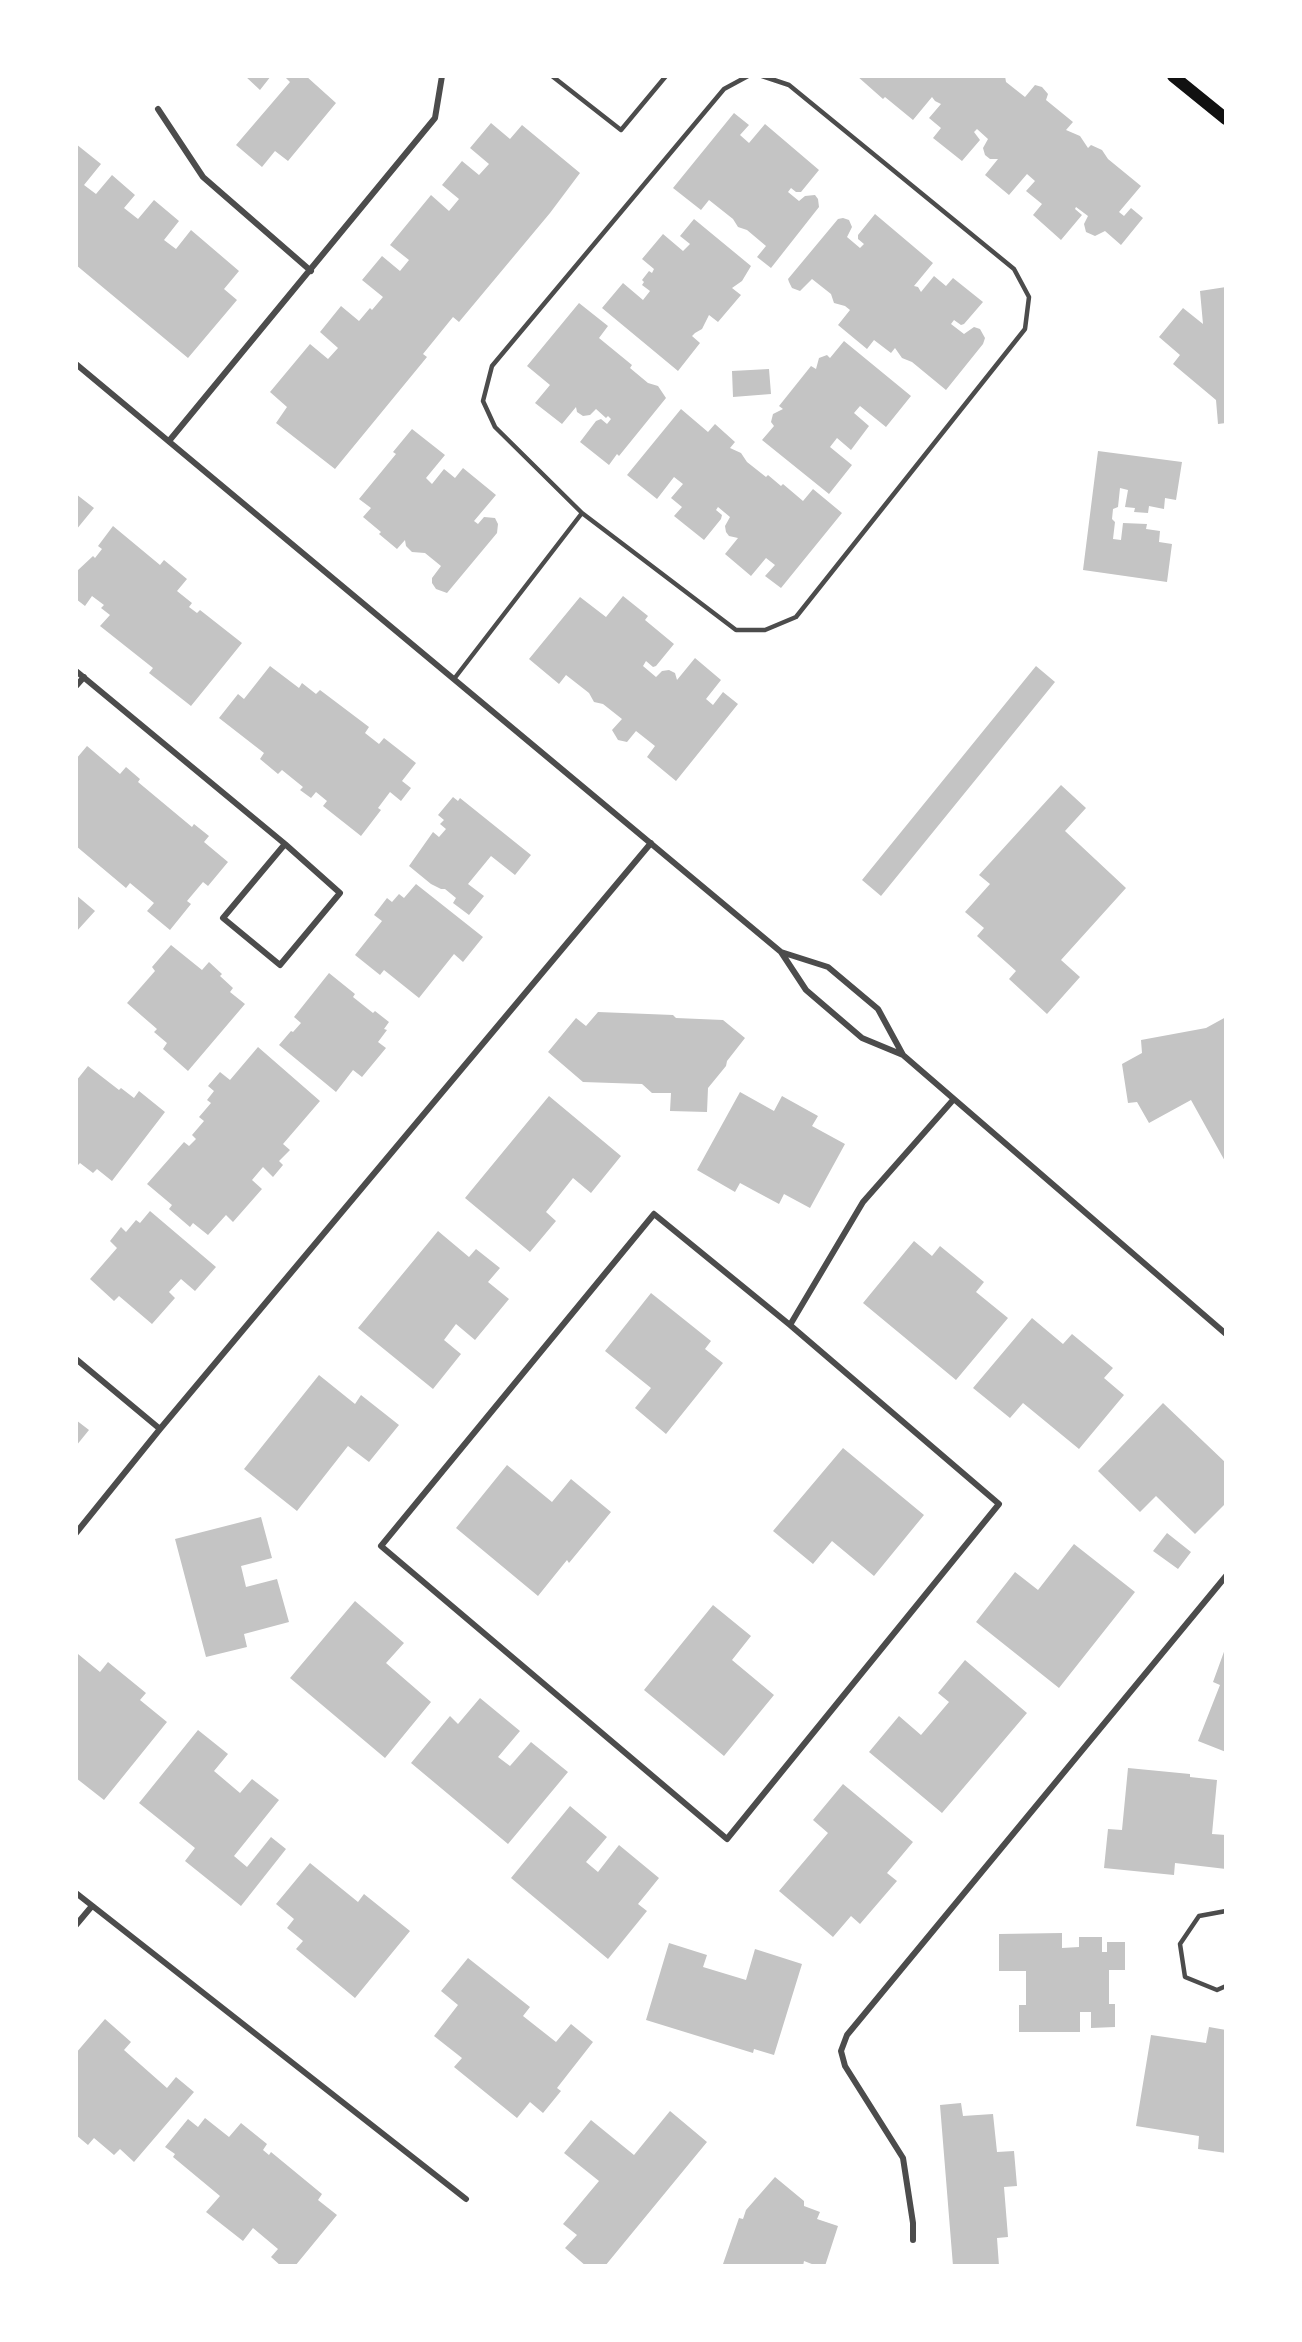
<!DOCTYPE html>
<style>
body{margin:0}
#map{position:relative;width:1302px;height:2342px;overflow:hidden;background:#fff;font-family:Jost,sans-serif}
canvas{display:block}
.frame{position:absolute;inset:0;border:78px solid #fff;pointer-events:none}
</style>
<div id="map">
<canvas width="1302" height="2342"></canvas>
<div class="frame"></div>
</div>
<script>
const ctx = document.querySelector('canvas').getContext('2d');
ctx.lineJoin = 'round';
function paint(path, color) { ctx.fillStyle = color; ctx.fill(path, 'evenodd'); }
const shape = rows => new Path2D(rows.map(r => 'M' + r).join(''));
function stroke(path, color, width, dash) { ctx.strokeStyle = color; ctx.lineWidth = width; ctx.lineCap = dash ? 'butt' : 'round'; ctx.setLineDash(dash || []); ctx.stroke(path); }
const building = shape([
 [245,76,271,76,260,90],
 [284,76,306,76,336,103,288,161,275,151,262,167,236,145,290,82],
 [857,76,1005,76,1006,82,1025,97,1035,85,1042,87,1048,94,1046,100,1073,122,1066,130,1080,136,1088,148,1091,145,1102,150,1108,159,1141,186,1119,212,1124,216,1131,208,1143,218,1121,245,1105,231,1095,236,1086,232,1084,224,1088,216,1076,207,1075,209,1082,215,1061,240,1033,215,1042,204,1026,191,1035,181,1027,174,1009,195,985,175,998,159,990,159,985,155,983,148,988,139,977,129,974,132,980,140,962,161,933,138,941,128,929,118,941,104,935,101,932,97,913,120,885,97,883,99],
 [734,113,749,125,740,135,749,143,765,124,819,170,801,192,796,192,791,188,788,192,799,201,805,196,815,195,818,199,819,207,771,268,757,257,766,246,747,230,738,227,733,219,709,200,701,210,673,188],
 [491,123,510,139,522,125,580,173,550,213,459,322,453,317,423,354,427,357,335,469,276,423,287,407,270,392,310,344,328,359,338,348,320,332,341,306,359,321,370,308,372,310,383,297,362,280,382,256,400,271,409,260,390,245,431,195,449,211,459,199,442,185,462,161,479,175,489,164,470,148],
 [76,144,101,164,84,185,96,194,112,175,135,195,124,208,138,219,154,200,179,221,164,240,176,249,191,230,239,271,224,289,237,300,188,358,76,265],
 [875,214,933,263,914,286,918,287,921,292,934,276,946,286,953,278,983,302,964,324,961,325,954,320,951,324,964,334,974,327,980,329,985,338,983,344,946,390,912,362,902,358,895,348,891,353,874,340,867,349,838,325,850,310,845,306,834,303,831,294,812,279,800,291,792,288,789,282,788,279,838,219,843,218,849,220,852,227,847,237,860,248,864,244,858,239,858,235],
 [694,219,751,266,742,281,732,288,741,295,718,322,709,315,702,329,695,333,692,336,700,343,678,371,602,308,623,283,643,300,650,291,642,285,644,282,642,280,649,271,652,273,654,269,642,259,663,234,683,251,690,244,680,236],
 [1226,287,1226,423,1218,424,1216,400,1173,364,1180,355,1159,337,1183,308,1203,324,1200,291],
 [579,303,608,326,599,338,632,365,630,368,648,383,658,386,666,398,619,456,617,454,609,465,580,442,596,421,601,419,607,424,611,419,608,416,606,418,596,409,590,415,583,416,577,412,576,407,562,424,535,403,550,385,527,366],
 [844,341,911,396,886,427,860,406,854,413,869,426,851,450,837,438,830,447,852,465,829,494,762,440,774,426,771,422,773,414,783,409,779,406,811,366,816,369,819,358,827,355,830,358],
 [769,369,771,394,733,397,732,371],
 [681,409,708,432,715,424,735,442,730,448,741,453,747,462,766,477,768,475,781,486,783,484,803,501,813,489,842,513,781,588,765,576,775,565,766,558,751,576,725,554,738,538,729,536,726,532,725,526,730,517,718,507,716,510,722,515,721,519,704,540,674,516,682,507,671,498,683,484,674,477,657,499,627,475],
 [412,429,445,455,426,478,432,484,444,469,455,478,463,468,496,495,474,521,478,524,484,517,495,518,498,524,497,533,447,593,436,589,432,583,432,578,441,566,425,553,412,552,406,546,405,540,397,549,379,534,381,532,363,517,371,508,359,499,396,454,393,452],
 [1098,451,1182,462,1176,500,1165,498,1164,509,1149,506,1148,513,1134,512,1135,508,1125,507,1128,490,1120,488,1118,507,1113,509,1112,519,1115,522,1113,539,1121,540,1123,523,1147,524,1146,529,1160,531,1159,542,1172,544,1167,582,1083,570],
 [76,494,94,508,76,530],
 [113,526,160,565,164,560,187,579,177,591,192,603,189,607,197,613,200,610,242,643,191,706,149,673,153,668,100,626,110,615,101,608,104,605,92,596,85,606,76,599,76,572,93,556,95,558,102,549,98,546],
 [623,596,648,616,645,620,674,644,656,666,653,667,646,661,643,666,656,677,662,671,669,670,675,673,677,680,695,658,721,680,706,699,713,705,723,692,738,704,676,781,647,757,655,746,636,731,627,742,618,740,612,730,622,719,603,704,594,702,589,693,566,675,559,684,529,659,580,597,606,617],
 [270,666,299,688,302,683,316,694,320,690,369,727,365,733,379,744,384,738,416,763,402,781,411,788,401,801,390,792,378,808,381,810,361,836,323,806,327,801,316,792,311,798,300,790,303,787,282,770,278,774,260,759,264,753,219,718,238,694,244,699],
 [1036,666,1055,682,881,896,862,880],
 [87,746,120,774,126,767,140,779,138,782,192,827,194,824,209,836,204,842,228,862,208,886,203,882,187,901,191,904,170,930,147,911,154,903,130,883,126,888,76,846,76,759],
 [1061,785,1086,808,1065,831,1126,888,1061,960,1080,977,1047,1014,1009,979,1016,971,977,936,984,928,965,912,990,884,979,875],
 [453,797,458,801,460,798,531,855,515,875,491,856,468,884,484,896,469,915,453,903,456,898,445,889,441,889,431,884,409,866,433,832,439,837,446,829,440,824,444,820,438,815],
 [416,884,483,937,463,962,454,954,419,998,384,970,380,975,355,955,382,921,374,915,387,898,392,902,399,894,404,898],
 [76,895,95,911,76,932],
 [171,945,202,970,209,962,222,974,220,976,233,988,230,992,245,1004,188,1071,163,1049,167,1043,154,1032,157,1029,127,1003,155,971,152,967],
 [329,973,355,994,353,997,373,1013,375,1011,389,1022,384,1029,387,1030,378,1042,386,1048,362,1077,353,1070,336,1092,279,1045,291,1031,293,1032,301,1023,294,1017],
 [598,1012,673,1015,676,1018,723,1020,745,1038,727,1061,726,1066,708,1088,707,1112,670,1111,671,1093,652,1093,642,1084,583,1082,548,1052,576,1018,586,1026],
 [1226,1017,1226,1163,1191,1100,1149,1123,1137,1102,1128,1103,1122,1064,1142,1053,1141,1040,1206,1028],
 [258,1047,320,1101,283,1144,290,1150,279,1161,283,1165,273,1177,263,1167,252,1180,262,1189,233,1222,226,1215,208,1235,193,1223,190,1227,169,1209,172,1205,147,1184,184,1142,189,1146,196,1139,192,1135,204,1121,199,1117,211,1103,207,1100,214,1091,208,1086,220,1072,230,1080],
 [88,1066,119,1090,121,1088,134,1098,139,1091,165,1112,112,1181,97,1169,93,1173,80,1163,76,1167,76,1081],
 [740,1092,774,1111,782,1096,818,1116,812,1126,845,1144,810,1208,784,1194,779,1204,740,1183,735,1192,697,1170],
 [549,1096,621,1156,591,1193,573,1178,546,1212,556,1221,530,1252,465,1198],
 [150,1211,216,1267,195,1291,181,1279,169,1292,175,1298,152,1324,119,1296,114,1301,90,1279,117,1248,110,1241,121,1227,126,1232,136,1220,140,1223],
 [438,1231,469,1257,476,1249,500,1268,488,1282,509,1299,475,1340,456,1324,444,1340,461,1354,433,1389,358,1328],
 [914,1241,932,1256,940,1246,984,1282,976,1292,1008,1318,956,1380,863,1303],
 [651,1293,711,1341,705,1349,723,1363,666,1434,635,1408,651,1388,605,1351],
 [1032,1318,1063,1344,1072,1334,1113,1368,1104,1378,1124,1395,1079,1449,1023,1403,1010,1418,973,1388],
 [319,1375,355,1404,361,1395,399,1425,369,1462,348,1446,297,1511,244,1469],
 [1163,1403,1226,1463,1226,1503,1195,1534,1156,1496,1140,1512,1098,1471],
 [76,1420,89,1430,76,1446],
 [843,1448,924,1515,874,1576,832,1541,813,1564,773,1531],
 [507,1465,552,1502,571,1479,611,1512,569,1563,567,1560,538,1596,456,1528],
 [261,1517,272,1558,241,1566,246,1587,277,1579,289,1622,244,1634,247,1647,206,1657,175,1539],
 [1167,1533,1191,1552,1178,1569,1153,1551],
 [1074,1544,1135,1592,1059,1688,976,1622,1015,1572,1038,1590],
 [355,1601,404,1643,386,1663,431,1702,385,1758,290,1678],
 [713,1605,751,1636,732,1660,774,1695,724,1756,644,1690],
 [1225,1649,1226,1649,1226,1752,1198,1741,1220,1685,1213,1682],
 [78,1654,100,1672,108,1662,146,1693,140,1700,167,1722,104,1800,76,1778],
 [965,1660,1027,1713,942,1813,869,1752,899,1716,921,1735,949,1702,938,1693],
 [480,1698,520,1731,498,1757,510,1766,531,1742,568,1772,508,1844,411,1763,450,1716,458,1724],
 [198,1730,228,1754,214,1771,240,1793,252,1779,279,1800,234,1856,247,1867,271,1837,286,1849,241,1906,185,1861,195,1848,139,1803],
 [1128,1768,1190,1774,1190,1777,1217,1780,1212,1834,1226,1835,1226,1869,1175,1863,1174,1875,1104,1868,1108,1829,1122,1830],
 [843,1784,913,1842,887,1873,897,1881,860,1924,851,1916,833,1937,779,1891,828,1833,813,1820],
 [570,1806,607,1837,586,1862,598,1872,619,1845,659,1878,638,1904,647,1911,608,1959,511,1878],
 [310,1863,358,1902,364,1894,410,1931,355,1998,296,1949,303,1941,287,1928,294,1919,276,1904],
 [1062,1933,1062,1948,1079,1947,1079,1937,1102,1937,1102,1952,1107,1952,1107,1942,1125,1942,1125,1970,1109,1970,1109,2004,1115,2004,1115,2027,1091,2028,1091,2012,1080,2012,1080,2032,1019,2032,1019,2005,1026,2005,1026,1971,999,1971,999,1934],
 [669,1943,707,1955,703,1967,746,1980,755,1949,802,1964,774,2055,754,2049,753,2053,646,2020],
 [468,1958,530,2007,523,2016,556,2042,571,2024,593,2042,557,2088,561,2091,543,2113,530,2102,517,2118,454,2067,462,2058,434,2036,458,2005,441,1991],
 [105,2019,131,2042,124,2050,167,2088,176,2077,194,2092,134,2162,120,2149,114,2155,94,2138,88,2145,76,2135,76,2053],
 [1209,2027,1226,2030,1226,2153,1198,2149,1199,2136,1136,2126,1151,2035,1206,2043],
 [961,2103,963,2116,993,2114,997,2152,1014,2151,1017,2186,1004,2187,1008,2237,997,2238,999,2266,953,2266,940,2105],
 [670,2111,707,2142,605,2266,586,2266,565,2248,577,2235,563,2224,599,2181,564,2153,591,2120,634,2155],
 [205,2118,229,2137,241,2123,267,2144,263,2150,269,2155,271,2152,322,2194,318,2200,337,2215,295,2266,281,2266,271,2257,278,2249,253,2228,243,2241,206,2212,220,2196,173,2157,175,2154,165,2147,188,2119,198,2127],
 [775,2177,804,2201,804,2206,820,2212,817,2219,838,2226,825,2266,817,2266,804,2261,803,2266,723,2264,739,2218,743,2219,746,2210]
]);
const service = shape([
 [552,76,621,130,666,76],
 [748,76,724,89,492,366,483,401,495,427,582,513,736,630,765,630,796,617,1025,329,1029,297,1014,269,789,85,762,76],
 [454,679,582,513],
 [1226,1911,1199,1916,1180,1944,1185,1977,1217,1990,1226,1986]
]);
const minor = shape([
 [158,109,203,177,311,271],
 [76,364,781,952,806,990,862,1038,903,1055],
 [169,441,435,118,442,76],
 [76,671,285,844,340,893,280,965,223,918,285,844],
 [76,686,84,677],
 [781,952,828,967,878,1009,903,1055,1226,1334],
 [654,1214,790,1325,999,1504,727,1839,381,1546,654,1214],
 [790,1325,863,1202,953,1100],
 [76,1359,160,1429],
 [76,1533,160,1429,651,843],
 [76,1893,466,2199],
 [76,1925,92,1906],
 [913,2240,913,2223,903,2158,845,2066,841,2051,847,2035,1226,1576]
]);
const secondary = shape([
 [1173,76,1226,119]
]);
paint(building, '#c4c4c4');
stroke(service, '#4c4c4c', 4.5);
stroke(minor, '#4c4c4c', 6);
stroke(secondary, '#111', 12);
</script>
